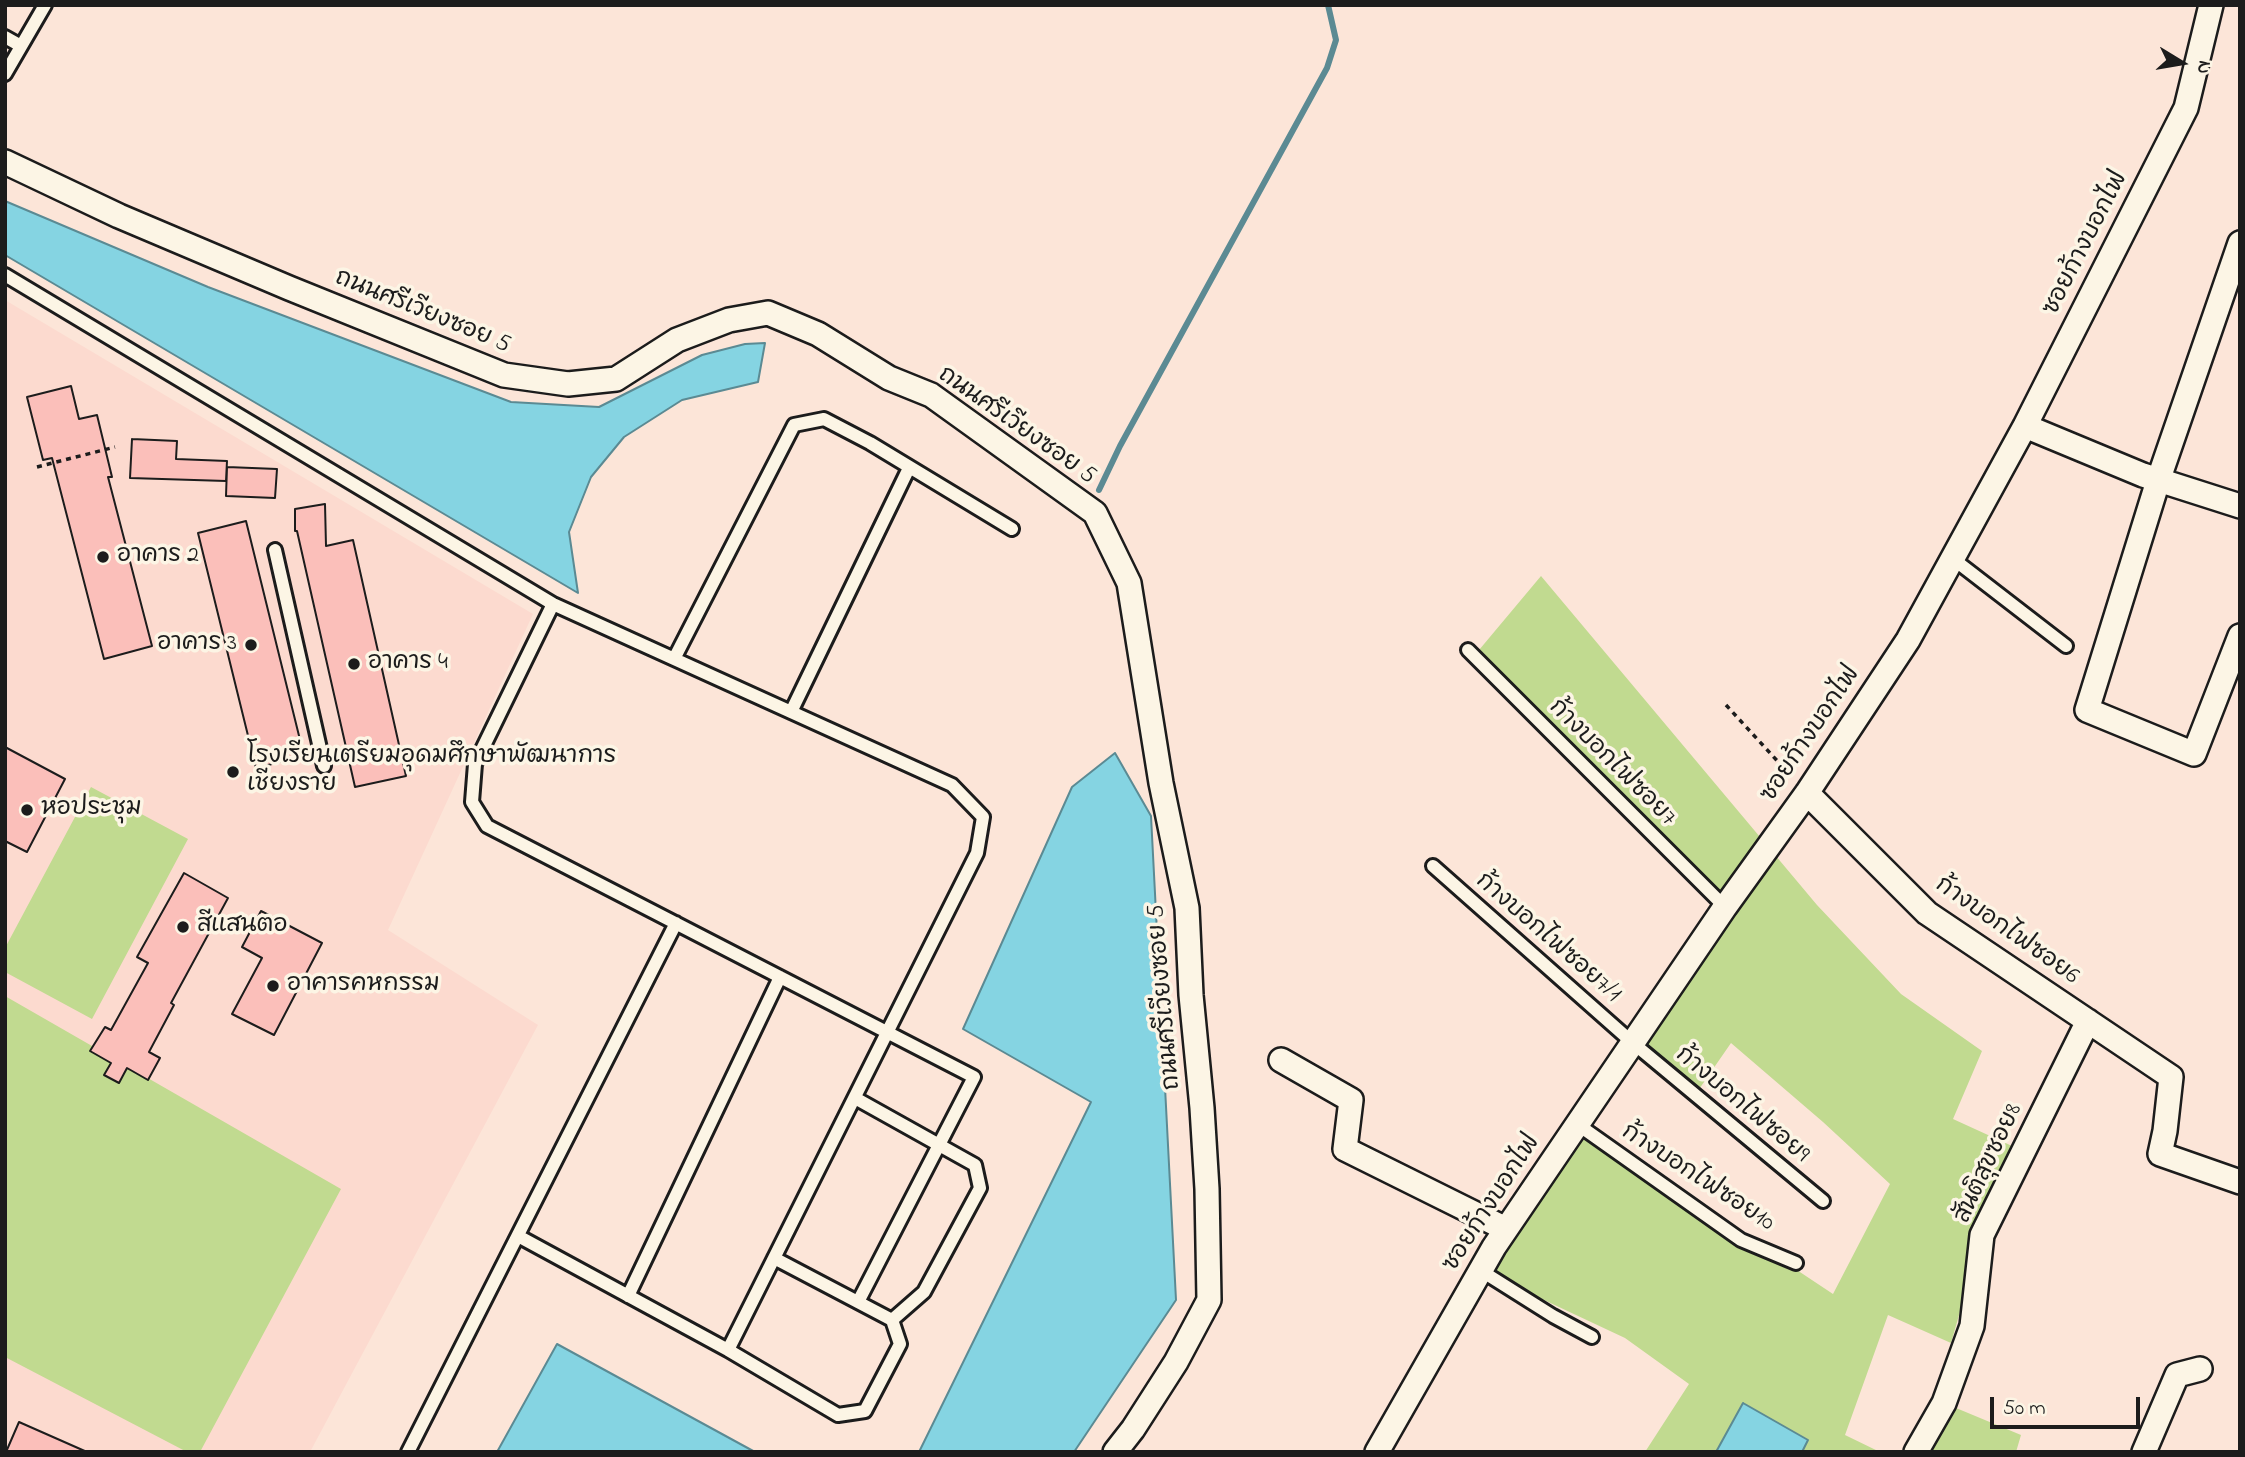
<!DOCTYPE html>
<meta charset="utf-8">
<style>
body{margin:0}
#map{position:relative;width:2245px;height:1457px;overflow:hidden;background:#fce5d8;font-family:"Indie Flower",sans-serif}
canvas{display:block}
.frame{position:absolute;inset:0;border:7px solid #1c1c1c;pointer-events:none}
.north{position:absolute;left:2147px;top:28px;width:70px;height:70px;-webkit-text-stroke:5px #fcf5e5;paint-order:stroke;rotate:101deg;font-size:19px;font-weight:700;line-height:28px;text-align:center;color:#1c1c1c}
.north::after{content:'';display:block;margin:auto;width:24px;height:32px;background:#1c1c1c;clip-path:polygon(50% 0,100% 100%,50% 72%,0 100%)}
.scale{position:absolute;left:1990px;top:1397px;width:150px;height:32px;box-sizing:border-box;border:4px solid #1c1c1c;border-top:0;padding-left:9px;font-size:21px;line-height:24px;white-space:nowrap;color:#1c1c1c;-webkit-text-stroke:5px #fcf5e5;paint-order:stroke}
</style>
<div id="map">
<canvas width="2245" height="1457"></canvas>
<div class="frame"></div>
<div class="north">N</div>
<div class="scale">50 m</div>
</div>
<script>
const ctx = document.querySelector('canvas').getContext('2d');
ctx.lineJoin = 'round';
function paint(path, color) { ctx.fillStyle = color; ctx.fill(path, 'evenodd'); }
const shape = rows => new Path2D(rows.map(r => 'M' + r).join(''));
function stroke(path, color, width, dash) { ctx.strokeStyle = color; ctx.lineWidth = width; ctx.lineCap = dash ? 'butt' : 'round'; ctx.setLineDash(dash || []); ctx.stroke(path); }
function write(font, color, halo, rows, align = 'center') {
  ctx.font = font + ' "Indie Flower","Playpen Sans Thai",sans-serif'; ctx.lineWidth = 7; ctx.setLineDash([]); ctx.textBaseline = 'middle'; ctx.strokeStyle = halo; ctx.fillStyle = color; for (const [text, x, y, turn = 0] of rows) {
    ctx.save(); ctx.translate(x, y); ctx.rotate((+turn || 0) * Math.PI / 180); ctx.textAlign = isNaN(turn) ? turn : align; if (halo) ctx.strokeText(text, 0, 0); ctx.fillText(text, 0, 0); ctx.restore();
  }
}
const built = shape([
 [5,300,533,614,388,930,538,1025,310,1452,5,1452]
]);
const green = shape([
 [1541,576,1817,905,1901,994,1982,1051,1953,1119,2023,1151,1982,1235,1951,1343,1888,1315,1845,1435,1880,1452,1645,1452,1689,1384,1625,1338,1480,1270,1577,1124,1833,1294,1890,1184,1823,1122,1731,1043,1695,1095,1633,1043,1725,907,1474,656],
 [91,787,188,839,92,1019,5,972,5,948],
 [5,996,341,1189,200,1452,187,1452,5,1357],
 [1944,1403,2021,1435,2016,1452,1916,1452]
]);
const water = shape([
 [5,201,208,287,511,402,599,407,702,355,745,344,765,343,758,382,682,400,624,437,591,477,569,532,578,593,5,255,5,201],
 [1115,753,1151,816,1176,1300,1074,1452,919,1452,1091,1102,963,1029,1072,787,1115,753],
 [557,1344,755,1452,497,1452,557,1344],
 [1743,1403,1808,1440,1802,1452,1716,1452,1743,1403]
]);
const stream = shape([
 [1099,490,1120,446,1327,68,1336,40,1328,5]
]);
const building = shape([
 [71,386,79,419,97,415,112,477,108,477,152,646,104,659,52,458,43,460,27,397,71,386],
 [132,439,177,441,176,459,227,461,226,481,130,478,132,439],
 [227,467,277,469,275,498,226,496,227,467],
 [325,504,326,546,353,540,406,776,355,787,297,531,295,531,295,509,325,504],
 [246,521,304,756,256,768,198,533,246,521],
 [5,747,65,779,27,852,5,841,5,747],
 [184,873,228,898,171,1003,174,1005,149,1052,160,1058,148,1080,127,1068,119,1083,104,1075,111,1063,90,1051,105,1027,111,1030,148,963,137,957,184,873],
 [261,911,322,943,274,1035,232,1014,262,958,242,947,261,911],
 [19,1422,87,1452,6,1452,19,1422]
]);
const path = shape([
 [37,467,115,447],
 [1726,705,1793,778]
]);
const lane = shape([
 [5,37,21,46],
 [5,74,45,5],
 [5,275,553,604,952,785,983,817,977,853,728,1350],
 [275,550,324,766],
 [1952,558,2066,646],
 [553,604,475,764,472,802,487,826,974,1077,858,1302],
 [1468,650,1725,907],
 [674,659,794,425,824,419,870,443,1012,529],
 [791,712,909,468],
 [1433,866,1633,1043,1823,1201],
 [855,1098,975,1165,980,1188,924,1292,892,1320],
 [1577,1124,1741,1240,1796,1263],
 [518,1236,728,1350,838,1415,865,1411,900,1344,892,1320,774,1258],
 [1480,1270,1553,1316,1592,1337],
 [628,1296,780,977],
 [408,1452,676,923]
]);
const street = shape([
 [5,162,119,216,289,288,504,375,568,384,616,379,677,340,729,320,768,313,818,334,889,378,931,395,1095,513,1129,583,1161,783,1187,908,1191,995,1202,1108,1207,1189,1209,1300,1176,1362,1133,1429,1115,1452],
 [2240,243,2158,481,2087,710,2194,754,2240,636],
 [2025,426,2143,475,2240,506],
 [1807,793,1927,913,2171,1077,2165,1131,2160,1154,2240,1182],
 [1281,1060,1351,1100,1345,1149,1506,1229],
 [1377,1452,1494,1247,1725,907,1807,793,1908,640,2025,426,2186,108,2211,5],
 [1916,1452,1944,1403,1972,1326,1982,1235,2088,1021],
 [2144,1452,2177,1375,2200,1369]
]);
const markers = [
 [103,557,7,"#1c1c1c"],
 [251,645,7,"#1c1c1c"],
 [354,664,7,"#1c1c1c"],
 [233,772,7,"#1c1c1c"],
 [27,810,7,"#1c1c1c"],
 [183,927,7,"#1c1c1c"],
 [273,986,7,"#1c1c1c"]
];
const streetNames = [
 ["ซอยก้างบอกไฟ",2087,244,-63],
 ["ถนนศรีเวียงซอย 5",422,313,22],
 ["ถนนศรีเวียงซอย 5",1016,427,35],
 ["ซอยก้างบอกไฟ",1812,735,-56],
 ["ก้างบอกไฟซอย7",1611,764,45],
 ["ก้างบอกไฟซอย6",2006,932,35],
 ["ก้างบอกไฟซอย7/1",1547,939,41],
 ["ถนนศรีเวียงซอย 5",1166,997,-95],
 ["ก้างบอกไฟซอย9",1741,1106,40],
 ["สันติสุขซอย8",1990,1164,-65],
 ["ก้างบอกไฟซอย10",1697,1179,33],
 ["ซอยก้างบอกไฟ",1493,1204,-57]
];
const poiNames = [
 ["อาคาร 2",117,557],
 ["อาคาร 3",237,645,"right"],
 ["อาคาร 4",368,664],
 ["โรงเรียนเตรียมอุดมศึกษาพัฒนาการ",247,758],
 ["เชียงราย",247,786],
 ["หอประชุม",41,810],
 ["สีแสนตอ",197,927],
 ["อาคารคหกรรม",287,986]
];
paint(built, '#fcdacf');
paint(green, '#c1da90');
paint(water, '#85d4e2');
stroke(water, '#5b8a93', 2);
stroke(stream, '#5b8a93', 6);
paint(building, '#fbbfba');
stroke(building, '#1c1c1c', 2);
stroke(lane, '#1c1c1c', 18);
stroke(street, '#1c1c1c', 28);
stroke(path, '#1c1c1c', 3.5, [5, 5]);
stroke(lane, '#fcf5e5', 12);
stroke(street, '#fcf5e5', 23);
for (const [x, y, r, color] of markers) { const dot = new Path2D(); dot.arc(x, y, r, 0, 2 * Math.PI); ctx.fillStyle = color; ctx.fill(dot); stroke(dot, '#fcf5e5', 2.5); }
write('24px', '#1c1c1c', '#fcf5e5', streetNames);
write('24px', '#1c1c1c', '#fcf5e5', poiNames, 'left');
</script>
